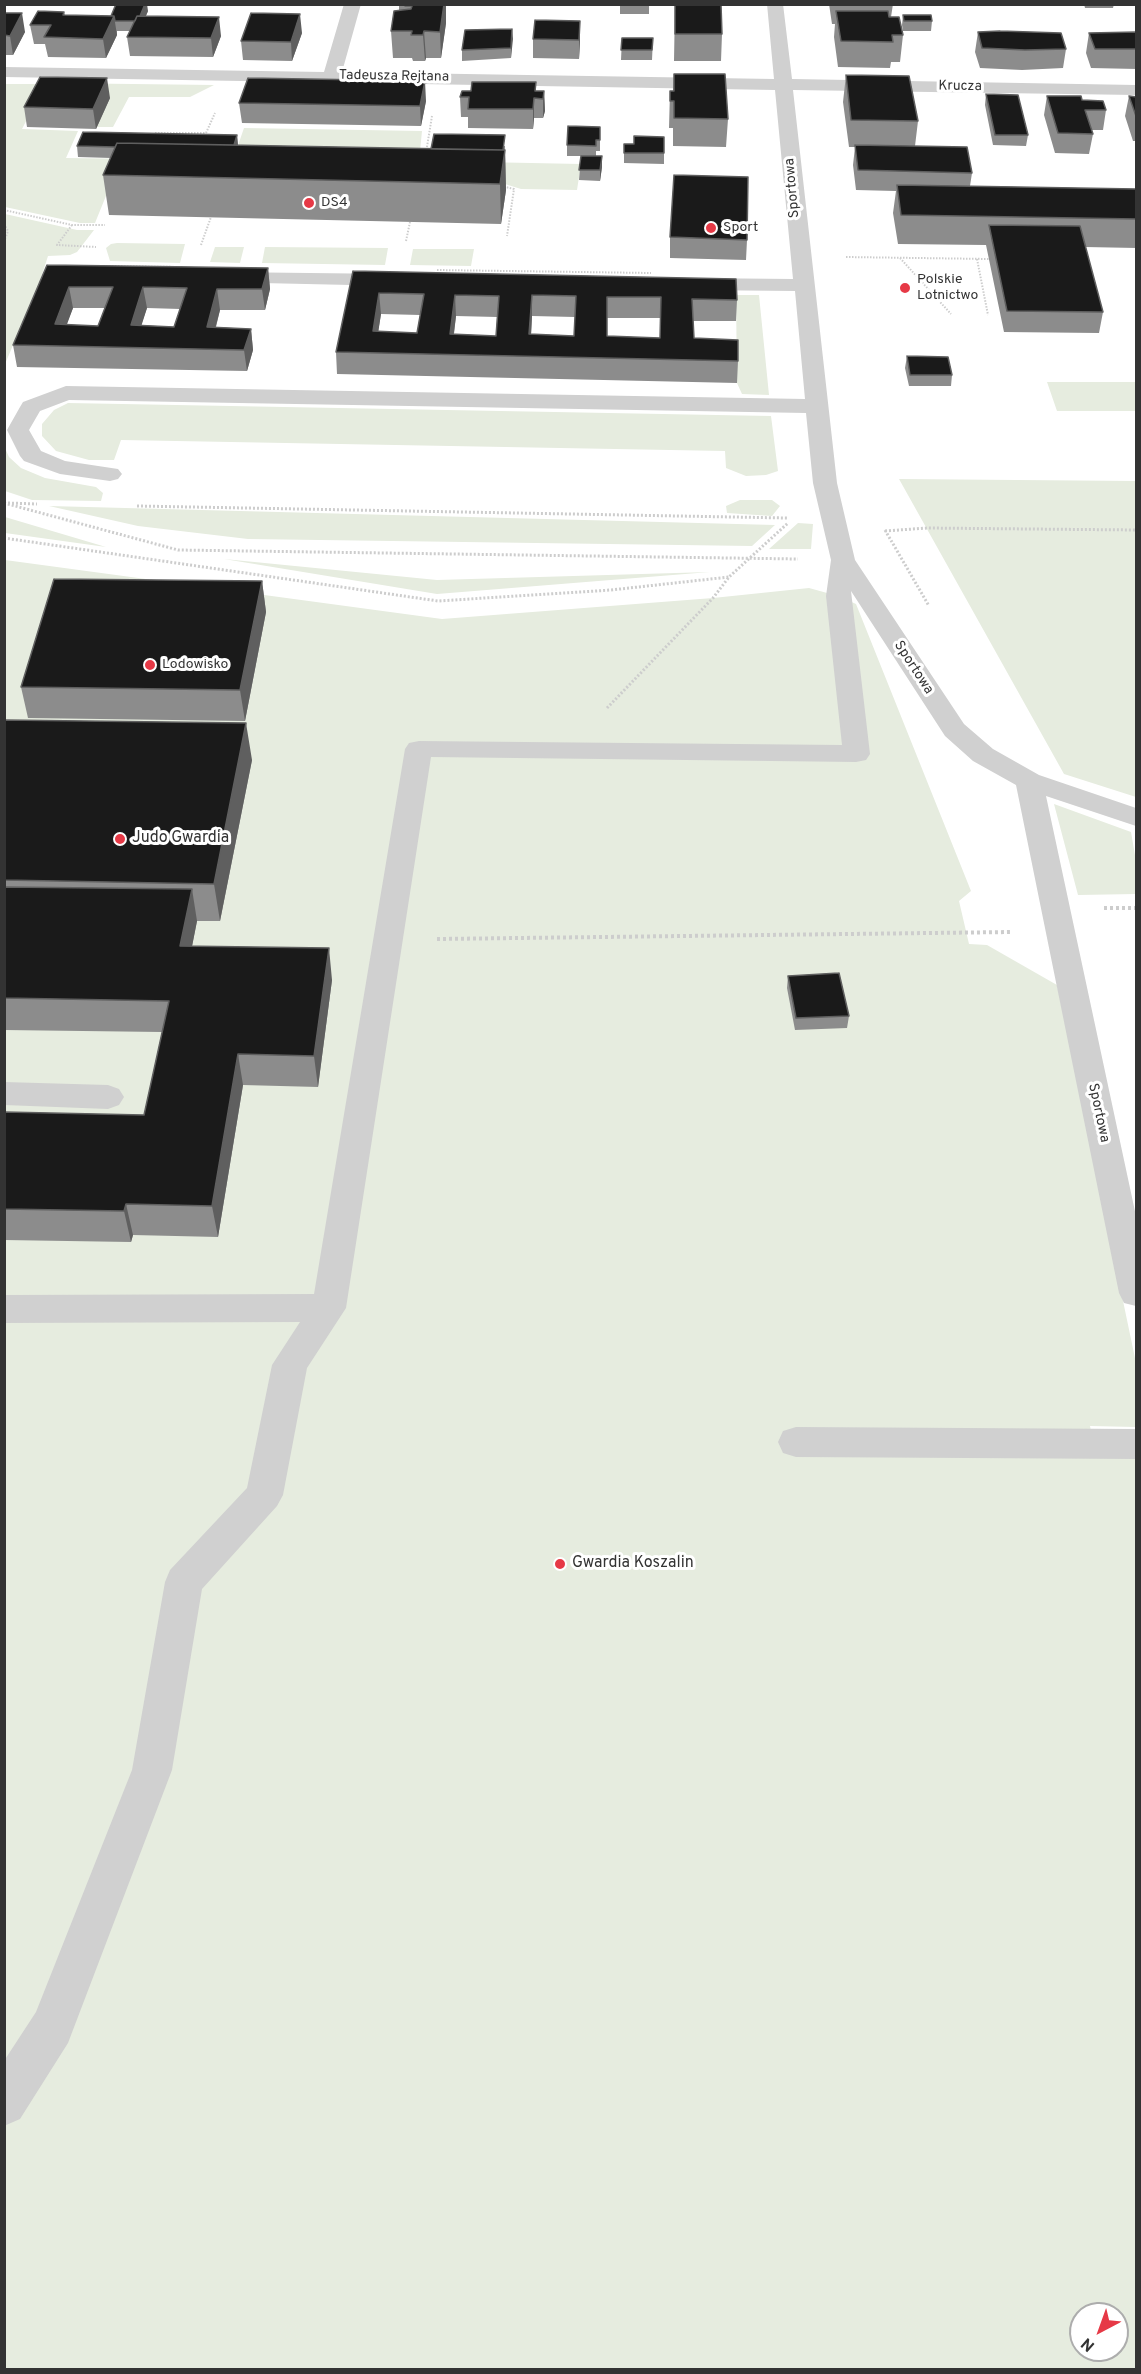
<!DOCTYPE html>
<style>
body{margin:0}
#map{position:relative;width:1141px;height:2374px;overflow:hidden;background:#fff;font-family:Overpass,sans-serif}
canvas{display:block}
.frame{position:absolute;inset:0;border:6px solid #333;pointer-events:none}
.north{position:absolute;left:1069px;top:2302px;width:60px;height:60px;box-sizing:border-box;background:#fff;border:2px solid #adadad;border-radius:50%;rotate:221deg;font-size:16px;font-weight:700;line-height:24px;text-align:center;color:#333}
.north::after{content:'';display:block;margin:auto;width:21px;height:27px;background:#e63946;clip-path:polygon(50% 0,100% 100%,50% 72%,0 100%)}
</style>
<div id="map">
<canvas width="1141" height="2374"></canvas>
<div class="frame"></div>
<div class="north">N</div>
</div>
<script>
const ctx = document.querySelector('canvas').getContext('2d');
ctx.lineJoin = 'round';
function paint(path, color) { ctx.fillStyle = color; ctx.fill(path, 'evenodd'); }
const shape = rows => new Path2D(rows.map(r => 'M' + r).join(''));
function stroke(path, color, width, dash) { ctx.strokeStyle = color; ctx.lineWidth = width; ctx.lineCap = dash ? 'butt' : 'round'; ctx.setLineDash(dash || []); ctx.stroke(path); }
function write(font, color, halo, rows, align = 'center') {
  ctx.font = font + ' Overpass,sans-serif'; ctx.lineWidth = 6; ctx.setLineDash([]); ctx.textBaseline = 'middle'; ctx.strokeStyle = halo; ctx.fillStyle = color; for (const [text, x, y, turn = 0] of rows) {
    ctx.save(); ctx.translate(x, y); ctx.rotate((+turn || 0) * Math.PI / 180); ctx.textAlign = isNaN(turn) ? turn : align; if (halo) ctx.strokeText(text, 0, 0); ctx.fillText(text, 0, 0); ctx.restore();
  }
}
const green = shape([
 [51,83,214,85,190,97,129,97,113,127,27,127],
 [4,84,45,84,22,129,78,131,66,158,233,160,244,128,422,131,419,161,112,181,95,223,80,223,5,207],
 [431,161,581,164,577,190,521,189],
 [5,214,77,230,94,230,77,252,70,255,48,256,39,284,5,364],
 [111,244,117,243,185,244,180,263,110,261,106,248],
 [215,247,244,247,240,263,210,262],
 [265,247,388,248,385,265,262,263],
 [413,249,474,249,471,266,410,265],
 [736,295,759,295,769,395,742,394,737,383],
 [1047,382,1136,382,1136,411,1057,411],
 [68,403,771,416,778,471,766,475,746,476,726,468,725,451,121,440,114,460,89,460,56,451,42,436,42,424,54,410],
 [4,446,9,457,21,468,45,478,96,487,103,493,101,501,32,500,5,491],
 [899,479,1136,481,1136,797,1064,774],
 [740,500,772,500,780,506,772,516,727,513,726,506],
 [49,506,775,525,752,546,248,539,138,526],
 [5,517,106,547,5,533],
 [798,523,813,524,811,549,769,549],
 [224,559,437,580,710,572,437,594],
 [5,560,442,619,713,598,809,588,838,596,856,604,971,891,959,901,969,944,987,945,1057,985,1136,1363,1136,1427,1090,1426,1096,1454,1136,1455,1136,2369,5,2369],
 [1081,2314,1117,2314,1117,2350,1081,2350],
 [1054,804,1131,832,1136,861,1136,894,1078,895]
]);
const pathFar2 = shape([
 [155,133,206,133,215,113],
 [426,153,432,116],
 [501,186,514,189,507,236],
 [4,210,72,225,105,225],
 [4,224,8,231,4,242],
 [72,225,57,245,96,247],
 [406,241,410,222],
 [201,245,211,217],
 [846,257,989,259],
 [900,258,951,314],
 [977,259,988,315],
 [88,266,183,267],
 [437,270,651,273]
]);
const pathFar1 = shape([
 [4,503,178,550,798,559],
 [8,503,37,504],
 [137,506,787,518],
 [885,530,929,606],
 [885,531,927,528,1136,530],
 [4,538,438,601,611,590,729,577],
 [607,708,713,598,729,577,788,523]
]);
const path = shape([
 [1104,908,1136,908],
 [437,939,1012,932]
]);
const minor = shape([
 [344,4,361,4,342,72,774,79,767,4,783,4,792,79,1136,85,1136,95,793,90,837,483,855,560,964,724,993,749,1039,775,1136,808,1136,826,1046,796,1136,1216,1136,1306,1124,1303,1119,1293,1016,785,973,761,945,736,851,591,870,754,866,760,856,762,431,757,346,1308,307,1368,283,1495,277,1506,202,1589,172,1770,68,2043,20,2119,4,2126,4,2061,36,2012,132,1770,165,1582,170,1570,247,1488,272,1365,300,1322,4,1323,4,1295,314,1294,405,749,409,743,419,741,842,745,826,596,831,560,813,483,806,413,69,400,40,411,29,430,41,451,65,461,118,469,122,474,118,479,110,481,60,474,24,461,20,456,7,430,20,407,23,402,66,386,805,399,795,291,691,290,684,288,681,284,684,280,691,278,793,279,775,90,4,77,4,67,324,72,344,4],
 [223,272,396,274,403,276,406,280,403,284,396,286,216,282,213,278,216,274,223,272],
 [4,1082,108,1085,119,1089,124,1097,119,1105,108,1109,4,1105,4,1082],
 [796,1427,1136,1429,1136,1459,796,1457,783,1453,778,1442,783,1431,796,1427]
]);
const wall = shape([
 [399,4,446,4,446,23,441,58,426,58,425,61,413,61,412,58,393,58,391,31,399,11],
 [620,4,649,4,649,14,620,14],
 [675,4,721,4,722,34,721,61,674,61],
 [829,4,893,4,891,17,903,35,900,62,891,62,890,68,838,67,834,37,835,24,832,24],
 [914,4,944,4,944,5],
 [1084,4,1114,4,1113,8,1085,8],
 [148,11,146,16,221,36,213,57,130,56,127,37,130,31,117,31,117,35,106,58,48,57,45,44,34,44,30,25,64,12,65,15,111,16],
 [4,13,25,32,13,55,4,55],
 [903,15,932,21,931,31,903,31,902,25],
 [512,29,511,58,462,61,462,50],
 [978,32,1066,49,1063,68,1022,70,980,68,975,52],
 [1137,32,1137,69,1091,68,1086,53,1089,33],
 [302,33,292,61,243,60,241,41],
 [622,38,653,38,652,60,621,60],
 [533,39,580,40,579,59,533,58],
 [674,74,728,119,726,147,673,146,673,128,669,128,670,91,673,91],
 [846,75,918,121,915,146,972,173,970,186,1137,189,1137,248,1085,247,1103,312,1099,333,1004,332,986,245,898,244,893,213,896,191,856,190,853,165,855,147,849,147,843,102],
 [536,82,536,91,544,91,545,111,543,118,534,118,533,129,468,128,468,117,461,117,460,97],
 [986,94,1028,135,1026,146,993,145,985,105],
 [1047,96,1082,100,1106,110,1103,130,1091,130,1093,134,1089,154,1055,153,1044,115],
 [1129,96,1137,97,1137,141,1133,141,1125,116],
 [110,98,96,129,27,127,24,107],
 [426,101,421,126,242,123,239,103],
 [600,127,600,151,596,151,596,156,602,167,600,181,579,180,581,156,567,156,567,145],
 [237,135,238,145,431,149,505,146,506,190,501,224,109,215,103,175,111,158,78,157,77,146],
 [624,144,664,153,664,164,624,163],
 [670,237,747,240,746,260,670,258],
 [47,265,268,268,270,289,265,310,220,310,216,327,251,329,253,350,247,371,17,367,13,345],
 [73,308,105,308,98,326,66,325],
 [147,308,180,309,174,327,141,325],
 [353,271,737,300,736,321,693,321,694,338,738,361,737,383,337,374,336,352],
 [381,314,420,315,417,333,378,332],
 [456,316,497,317,496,336,454,334],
 [532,316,575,317,574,336,531,334],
 [607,318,660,318,660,338,607,336],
 [907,356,952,375,951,386,909,386,905,368],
 [262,581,266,612,245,721,28,718,21,687],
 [4,720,252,760,220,921,197,921,192,946,332,980,318,1087,243,1085,218,1237,133,1235,131,1242,4,1240,4,1112,144,1115,162,1032,4,1030],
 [788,976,849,1016,847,1028,795,1030,787,988]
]);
const shadedWall = shape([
 [145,4,147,4,148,11,139,31,138,21],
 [444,4,446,4,446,23,441,58,440,32],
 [22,13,25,32,13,55,10,36],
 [300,14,302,33,292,61,291,42],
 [114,16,117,35,106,58,103,39],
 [219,17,221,36,213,57,211,38],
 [580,21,580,40,579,59,579,40],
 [512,29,513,39,511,58,511,48],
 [424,31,426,58,425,61,423,35],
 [107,78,110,98,96,129,93,109],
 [425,81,426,101,421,126,420,106],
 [544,91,545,111,543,118,543,99],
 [534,98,534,118,533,129,533,109],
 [237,135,238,146,232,149],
 [505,150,506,190,501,224,500,184],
 [602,156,602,167,600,181,600,170],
 [268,268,270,289,265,310,262,289],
 [69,287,73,308,59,346,55,324],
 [143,287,147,308,135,346,131,325],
 [217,289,220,310,210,348,207,327],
 [379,293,381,314,375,353,373,331],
 [455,295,456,316,451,355,450,334],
 [532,295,532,316,530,355,529,334],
 [251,329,253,350,247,371,244,350],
 [262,581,266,612,245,721,240,690],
 [246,723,252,760,220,921,214,884],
 [192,889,197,921,186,977,180,946],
 [329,948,332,980,318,1087,314,1056],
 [238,1054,243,1085,218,1237,212,1206],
 [126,1204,133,1235,131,1242,124,1211]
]);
const building = shape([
 [116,4,145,4,140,16,137,16,135,21,115,21,114,16,111,16,116,4],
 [406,4,444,4,440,32,424,31,423,35,411,35,412,31,391,31,394,11,411,9,412,6,405,6,406,4],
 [675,4,721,4,722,34,675,34,675,4],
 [38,11,64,12,63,15,114,16,103,39,44,37,51,25,30,25,38,11],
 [836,11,888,11,889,17,899,17,903,35,892,35,893,42,841,41,836,11],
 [4,13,22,13,10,36,4,35,4,13],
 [251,13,300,14,291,42,241,41,251,13],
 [903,15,931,15,932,21,904,21,903,15],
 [137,16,219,17,211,38,127,37,137,16],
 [535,20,580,21,579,40,533,39,535,20],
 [512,29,511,48,462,50,465,30,512,29],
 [1000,31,1061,33,1066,49,1025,50,982,48,978,32,1000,31],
 [1137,32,1137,49,1095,49,1089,33,1137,32],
 [622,38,653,38,652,50,621,50,622,38],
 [674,74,725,74,728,119,674,118,674,101,670,101,670,91,674,91,674,74],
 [846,75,909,76,918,121,851,120,846,75],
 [40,77,107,78,93,109,24,107,40,77],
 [248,78,425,81,420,106,239,103,248,78],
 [472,82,536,82,535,91,544,91,543,99,534,98,533,109,468,109,469,97,460,97,462,91,471,91,472,82],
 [986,94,1018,95,1028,135,995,135,986,94],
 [1047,96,1081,96,1082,100,1103,101,1106,110,1085,110,1093,134,1058,133,1047,96],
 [1129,96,1137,97,1137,119,1129,96],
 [568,126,600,127,600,140,596,140,596,146,567,145,568,126],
 [83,132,237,135,234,145,117,143,115,147,77,146,83,132],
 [434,134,505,135,503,150,431,149,434,134],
 [634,136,664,137,664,153,624,153,624,144,634,144,634,136],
 [117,143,505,150,500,184,103,175,117,143],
 [855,145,967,147,972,173,858,170,855,145],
 [581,156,602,156,600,170,579,170,581,156],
 [674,175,748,177,747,240,670,237,674,175],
 [897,185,1137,189,1137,219,901,215,897,185],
 [989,225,1080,226,1103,312,1007,311,989,225],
 [47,265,268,268,262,289,217,289,207,327,251,329,244,350,13,345,47,265],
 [69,287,113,287,98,326,55,324,69,287],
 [143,287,187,288,174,327,131,325,143,287],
 [353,271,736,279,737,300,692,299,694,338,738,340,738,361,336,352,353,271],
 [379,293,424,294,417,333,373,331,379,293],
 [455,295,499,296,496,336,450,334,455,295],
 [532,295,576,296,574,336,529,334,532,295],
 [607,297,661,297,660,338,607,336,607,297],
 [907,356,948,357,952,375,910,375,907,356],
 [54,579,262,581,240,690,21,687,54,579],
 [4,720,246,723,214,884,4,880,4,720],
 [4,887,192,889,180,946,329,948,314,1056,238,1054,212,1206,126,1204,124,1211,4,1209,4,1112,144,1115,169,1001,4,998,4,887],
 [839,973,849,1016,796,1018,788,976,839,973]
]);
const markers = [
 [309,203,6,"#e63946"],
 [711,228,6,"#e63946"],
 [905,288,6,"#e63946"],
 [150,665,6,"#e63946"],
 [120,839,6,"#e63946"],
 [560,1564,6,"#e63946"]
];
const farStreetnames = [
 ["Tadeusza Rejtana",394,77,1],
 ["Krucza",960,87,1],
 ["Sportowa",793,188,-95],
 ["Sportowa",913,668,57],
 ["Sportowa",1098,1113,78]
];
const farPoinames = [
 ["DS4",321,203],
 ["Sport",723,228],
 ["Polskie",917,280],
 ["Lotnictwo",917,296],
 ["Lodowisko",162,665]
];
const poiNames = [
 ["Judo Gwardia",132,839],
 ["Gwardia Koszalin",572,1564]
];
paint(green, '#e6ecdf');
stroke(pathFar2, '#cdcdcd', 2, [1.5, 1.5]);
stroke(pathFar1, '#cdcdcd', 3, [2, 2]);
stroke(path, '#cdcdcd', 4, [3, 3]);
paint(minor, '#d0d0d0');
paint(wall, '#8c8c8c');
paint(shadedWall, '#5f5f5f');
paint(building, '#1a1a1a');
stroke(building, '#5f5f5f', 1.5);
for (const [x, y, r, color] of markers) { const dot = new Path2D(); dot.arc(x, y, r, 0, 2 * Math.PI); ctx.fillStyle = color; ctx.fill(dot); stroke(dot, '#fff', 2); }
write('14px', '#333', '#fff', farStreetnames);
write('14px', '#333', '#fff', farPoinames, 'left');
write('16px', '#333', '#fff', poiNames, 'left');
</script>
